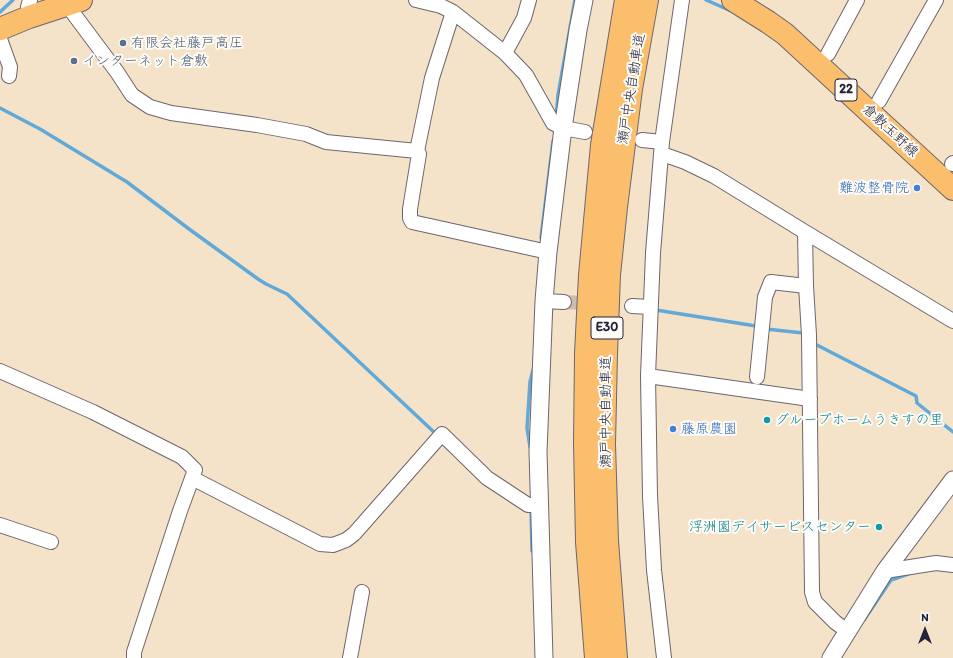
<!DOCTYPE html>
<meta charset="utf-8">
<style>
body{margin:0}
#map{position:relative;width:953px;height:658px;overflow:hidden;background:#f5e3c9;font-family:Itim,sans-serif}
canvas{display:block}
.north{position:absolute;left:905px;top:610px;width:40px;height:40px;-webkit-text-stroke:3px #fdfcf7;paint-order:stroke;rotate:0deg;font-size:11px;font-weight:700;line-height:16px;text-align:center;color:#22223b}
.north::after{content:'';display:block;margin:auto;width:14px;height:18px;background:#22223b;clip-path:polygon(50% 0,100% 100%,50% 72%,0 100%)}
</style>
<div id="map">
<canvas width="953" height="658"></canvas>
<div class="north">N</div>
</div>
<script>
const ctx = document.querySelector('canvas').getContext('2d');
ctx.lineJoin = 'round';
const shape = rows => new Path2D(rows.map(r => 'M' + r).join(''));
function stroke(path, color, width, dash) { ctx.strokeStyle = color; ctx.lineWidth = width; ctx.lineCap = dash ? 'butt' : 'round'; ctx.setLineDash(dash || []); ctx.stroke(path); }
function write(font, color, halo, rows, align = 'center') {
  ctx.font = font + ' Itim,"Klee One",sans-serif'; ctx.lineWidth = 4; ctx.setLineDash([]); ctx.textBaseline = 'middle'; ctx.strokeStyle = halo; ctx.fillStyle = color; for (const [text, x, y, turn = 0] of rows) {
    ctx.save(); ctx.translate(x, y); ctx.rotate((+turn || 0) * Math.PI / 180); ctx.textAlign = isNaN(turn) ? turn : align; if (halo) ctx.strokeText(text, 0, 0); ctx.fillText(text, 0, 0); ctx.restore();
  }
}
const stream = shape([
 [706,0,729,10],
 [0,12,13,0],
 [0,108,40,129,127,182,189,229,258,279,266,284,287,294,436,434],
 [556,119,558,95,575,0],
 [541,238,553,141],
 [656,310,756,326],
 [766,329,803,333,804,335],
 [815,344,916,396,917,403,953,432],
 [530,447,527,428,530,382,533,370],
 [531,507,532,551],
 [864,620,891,580,911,573]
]);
const minorTunnel = shape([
 [564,302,632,306]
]);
const minor = shape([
 [416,0,441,6,453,12,505,53,526,75,553,123,563,128,585,132],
 [67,5,117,72,132,95,150,107,171,113,257,125,306,134,326,142,417,151,432,78,453,12],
 [29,17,28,7,30,0],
 [0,39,10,67,9,76],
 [505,53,524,18,529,0],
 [828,54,857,0],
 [879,101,936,0],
 [642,140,662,142],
 [417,151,419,154,410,209,410,218,412,222,548,252],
 [661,155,668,156,685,162,714,176,805,232,953,321],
 [952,164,953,163],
 [805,232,806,286,809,335,812,592,815,602,835,622,847,631],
 [544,301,564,302],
 [632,306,650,307],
 [0,371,93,412,182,457,195,470,180,511,134,652,134,658],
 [648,376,810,399],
 [757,377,765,297,771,282,806,286],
 [192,478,320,544,333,545,346,540,354,534,442,434,487,478,528,505,539,505],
 [0,525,51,542],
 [885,571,936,563,953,565],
 [350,658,362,592],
 [664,658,654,570,650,496,648,376,653,253,662,142,682,0]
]);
const tertiary = shape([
 [544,658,538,452,544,301,548,252,563,128,578,30,584,0],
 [831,658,885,571,953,480]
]);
const primary = shape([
 [733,0,768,22,785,34,953,189],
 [0,29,29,17,81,0]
]);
const motorway = shape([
 [596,658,587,542,585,443,586,353,590,275,602,145,626,0],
 [616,658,607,541,604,444,606,354,609,275,616,207,631,89,647,0]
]);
const markers = [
 [123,43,4,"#5c6f8a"],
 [74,61,4,"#5c6f8a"],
 [917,188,4,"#3f7fe0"],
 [767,420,4,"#0f9aa8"],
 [673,429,4,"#3f7fe0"],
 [879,527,4,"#0f9aa8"]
];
const shields = [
 [846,90,22],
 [607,328,32]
];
const shieldNames = [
 ["22",846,90],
 ["E30",607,328]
];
const serviceNames = [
 ["有限会社藤戸高圧",131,43],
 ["インターネット倉敷",82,61]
];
const streetNames = [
 ["瀬戸中央自動車道",632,89,-81],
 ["倉敷玉野線",890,131,43],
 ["瀬戸中央自動車道",606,412,-90]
];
const shopNames = [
 ["難波整骨院",909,188],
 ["藤原農園",681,429,"left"]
];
const cultureNames = [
 ["グループホームうきすの里",775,420],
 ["浮洲園デイサービスセンター",871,527,"right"]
];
stroke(stream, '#61a9d8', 3.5);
stroke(minorTunnel, '#cbbcad', 14, [14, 7]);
stroke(minor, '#6c666d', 16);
stroke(tertiary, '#6c666d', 19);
stroke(primary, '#6c666d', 24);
stroke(motorway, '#6c666d', 24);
stroke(minor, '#fff', 14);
stroke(tertiary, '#fff', 17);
stroke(primary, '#fabe6d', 22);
stroke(motorway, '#fabe6d', 22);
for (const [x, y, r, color] of markers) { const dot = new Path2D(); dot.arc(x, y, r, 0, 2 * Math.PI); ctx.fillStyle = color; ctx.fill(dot); stroke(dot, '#fdfcf7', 1.5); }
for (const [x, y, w] of shields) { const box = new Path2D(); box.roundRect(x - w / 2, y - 11, w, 22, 3); ctx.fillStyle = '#fdfcf7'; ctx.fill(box); stroke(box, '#22223b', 1); }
write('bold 13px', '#22223b', null, shieldNames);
write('14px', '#4e5e75', '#fdfcf7', serviceNames, 'left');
write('14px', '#22223b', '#fdfcf7', streetNames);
write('14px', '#366cbe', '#fdfcf7', shopNames, 'right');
write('14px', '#0d838f', '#fdfcf7', cultureNames, 'left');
</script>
